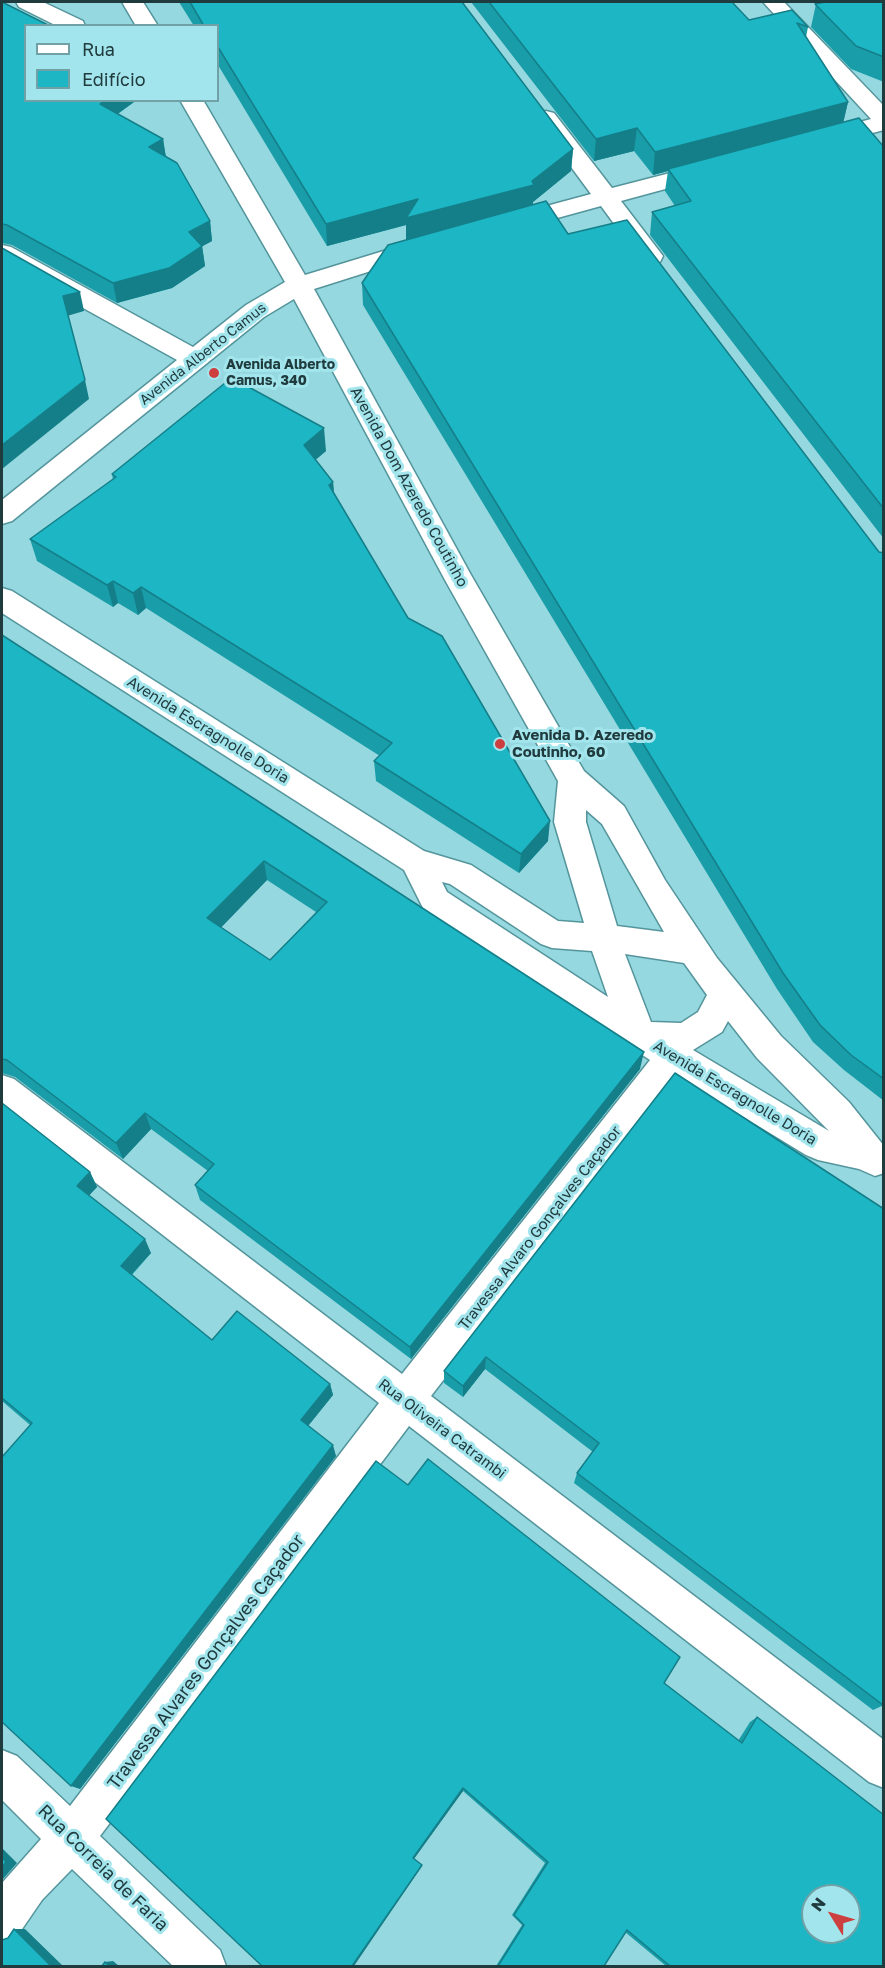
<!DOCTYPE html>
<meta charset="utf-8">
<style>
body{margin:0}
#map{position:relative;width:885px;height:1968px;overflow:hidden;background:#96d8df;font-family:"Golos Text",sans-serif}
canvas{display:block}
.frame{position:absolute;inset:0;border:3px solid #203b3e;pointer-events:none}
.legend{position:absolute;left:24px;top:24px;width:195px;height:78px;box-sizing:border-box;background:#a3e5ec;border:2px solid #6fa1a6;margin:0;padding:8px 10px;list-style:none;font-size:18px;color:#203b3e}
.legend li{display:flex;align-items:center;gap:12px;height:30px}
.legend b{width:30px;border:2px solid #6fa1a6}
.north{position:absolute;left:801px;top:1884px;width:60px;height:60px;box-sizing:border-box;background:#a3e5ec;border:2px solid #6fa1a6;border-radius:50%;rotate:307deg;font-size:16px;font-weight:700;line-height:24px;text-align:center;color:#203b3e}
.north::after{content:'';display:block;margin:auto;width:21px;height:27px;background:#cd3e3f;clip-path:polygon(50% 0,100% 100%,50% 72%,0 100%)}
</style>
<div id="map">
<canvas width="885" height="1968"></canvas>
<div class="frame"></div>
<ul class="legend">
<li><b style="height:8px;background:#fff"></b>Rua</li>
<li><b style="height:16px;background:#1db6c4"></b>Edifício</li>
</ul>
<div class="north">N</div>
</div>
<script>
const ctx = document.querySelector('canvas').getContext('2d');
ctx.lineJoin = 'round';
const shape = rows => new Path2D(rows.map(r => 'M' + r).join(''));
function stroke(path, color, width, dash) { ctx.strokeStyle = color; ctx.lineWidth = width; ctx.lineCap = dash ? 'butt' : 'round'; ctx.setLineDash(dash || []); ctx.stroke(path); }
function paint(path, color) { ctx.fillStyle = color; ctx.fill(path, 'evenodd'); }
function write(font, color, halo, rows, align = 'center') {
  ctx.font = font + ' "Golos Text",sans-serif'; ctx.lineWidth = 6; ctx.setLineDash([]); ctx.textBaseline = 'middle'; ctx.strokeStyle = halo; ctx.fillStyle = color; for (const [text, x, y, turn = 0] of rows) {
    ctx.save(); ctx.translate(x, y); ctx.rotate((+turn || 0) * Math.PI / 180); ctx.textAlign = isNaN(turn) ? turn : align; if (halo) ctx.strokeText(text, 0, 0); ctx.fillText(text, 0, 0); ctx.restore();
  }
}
const minor = shape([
 [16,2,43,2,83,21,85,26,57,26,19,7,16,2],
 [122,2,143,2,158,26,136,26,122,2],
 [763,2,784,2,884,106,884,130,823,146,815,144,811,139,815,134,871,119,763,2],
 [180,100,203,100,305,275,413,242,422,239,431,242,434,247,431,252,314,289,471,575,584,771,624,806,665,880,717,958,781,1036,849,1102,884,1146,884,1173,875,1176,859,1169,818,1160,806,1155,678,1077,431,1396,884,1740,884,1788,869,1782,409,1426,100,1836,220,1950,226,1966,173,1966,72,1869,42,1900,18,1935,2,1941,2,1883,41,1839,2,1800,2,1750,17,1756,70,1806,379,1403,2,1110,2,1075,14,1079,402,1374,650,1060,425,912,404,870,2,613,2,588,12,591,424,851,471,865,558,921,584,923,554,822,558,781,445,580,294,299,264,317,12,521,2,524,2,500,177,360,2,263,2,245,11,247,193,347,246,305,285,282,180,100],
 [586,810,602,824,664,932,617,926,586,822,586,810],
 [442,882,450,884,541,944,552,948,592,951,608,997,447,892,442,882],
 [625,954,684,963,707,995,698,1012,681,1023,651,1022,625,954],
 [728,1021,757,1058,829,1131,693,1050,722,1032,728,1021],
 [546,111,554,113,612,188,709,163,717,165,721,170,717,175,621,201,663,256,660,262,651,264,642,262,601,206,510,231,502,228,498,223,502,218,591,194,535,118,538,113,546,111]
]);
const wall = shape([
 [2,2,26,100,134,100,134,102,118,114,163,139,166,157,210,221,212,241,202,246,205,266,172,288,117,303,12,245,2,243],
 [179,2,462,2,573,149,571,171,533,202,533,205,568,234,879,552,884,553,884,1101,844,1070,813,1042,777,989,363,305,362,283,406,240,406,225,327,246,218,65,218,26,194,26],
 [471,2,732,2,749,20,792,10,808,27,806,37,848,102,843,122,884,147,884,539,650,235,652,212,675,206,665,191,668,171,653,175,634,151,594,161],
 [813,2,884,2,884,82,851,69,811,27,816,4],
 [228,384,326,451,315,460,333,482,334,494,408,618,548,841,519,873,376,781,374,761,380,756,146,608,138,615,118,603,113,607,37,561,30,539,113,480,112,474],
 [2,635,640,1069,411,1359,200,1200,195,1185,208,1171,151,1129,123,1159,15,1077,2,1073],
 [267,880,316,912,270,960,221,927],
 [675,1073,884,1705,873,1710,574,1483,577,1473,593,1452,485,1369,463,1397,444,1383,444,1371],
 [2,1103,90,1172,97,1187,89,1195,151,1253,132,1275,212,1340,330,1384,333,1395,308,1426,336,1456,80,1789,30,1425,2,1401],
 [664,1683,738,1741,750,1722,757,1717,884,1966,666,1966,625,1932,604,1966,496,1966,522,1925,512,1915,545,1863,463,1791,414,1858,422,1866,106,1819]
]);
const shadedWall = shape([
 [105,100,134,100,134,102,103,124,100,104],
 [848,102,843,124,668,169,668,171,653,175,655,152],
 [637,128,634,151,594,161,596,139],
 [163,139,166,159,149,147],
 [573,149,571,171,533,202,533,207,406,240,406,225,327,246,326,224,418,199,532,181],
 [210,221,212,241,192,252,189,232],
 [202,246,205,266,172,288,117,303,113,283],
 [80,292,84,311,67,316,63,296],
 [85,380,89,399,2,469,2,445],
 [324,428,326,451,306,468,304,445],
 [333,482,335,504,329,485],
 [113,581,118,603,113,607,107,585],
 [141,587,146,608,138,615,133,593],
 [550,821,548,841,519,873,521,854],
 [264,861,267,880,212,937,207,918],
 [644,1052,640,1069,411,1359,410,1347],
 [145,1113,151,1129,123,1159,116,1143],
 [90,1172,97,1187,84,1201,77,1186],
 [145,1239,151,1253,127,1279,121,1266],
 [486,1357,485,1369,463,1397,463,1386],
 [330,1384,333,1395,304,1431,301,1420],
 [333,1445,336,1456,80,1789,71,1786],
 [463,1788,463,1791,414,1859,413,1858],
 [2,1848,17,1863,2,1880],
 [422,1865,422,1866,354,1966,352,1966],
 [14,1929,25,1929,63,1966,51,1966],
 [113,1961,119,1966,109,1966,105,1962]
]);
const building = shape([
 [2,2,50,26,26,26,26,100,105,100,100,104,163,139,149,147,177,163,210,221,189,232,202,246,169,268,113,283,7,225,2,224,2,2],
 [190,2,462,2,573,149,532,181,534,185,406,218,418,199,326,224,218,47,218,26,204,26,190,2],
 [489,2,732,2,749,20,792,10,808,27,797,23,848,102,655,152,637,128,596,139,489,2],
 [825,2,884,2,884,57,856,46,815,4,825,2],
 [859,118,884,147,884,509,652,212,691,201,668,169,859,118],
 [546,201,568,234,627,220,879,552,884,553,884,1079,851,1055,820,1025,783,973,362,283,388,245,546,201],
 [2,248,80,292,63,296,85,380,2,445,2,248],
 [234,379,324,428,304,445,333,482,329,485,408,618,442,636,550,821,521,854,374,761,392,743,141,587,133,593,113,581,107,585,30,539,116,477,112,474,225,383,228,384,234,379],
 [2,635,644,1052,410,1347,195,1185,214,1164,145,1113,116,1143,7,1060,2,1059,2,635],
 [264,861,327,902,270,960,207,918,264,861],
 [675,1073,884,1209,883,1705,577,1473,599,1443,486,1357,463,1386,444,1371,675,1073],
 [2,1103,90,1172,77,1186,145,1239,121,1266,212,1340,237,1311,330,1384,301,1420,333,1445,71,1786,2,1722,2,1457,32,1423,2,1398,2,1103],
 [428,1459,680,1657,664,1683,742,1743,757,1717,884,1815,884,1966,670,1966,627,1930,604,1966,498,1966,524,1925,514,1915,548,1862,463,1788,413,1858,422,1865,352,1966,262,1966,106,1819,376,1461,408,1485,428,1459],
 [813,1896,849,1896,849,1932,813,1932,813,1896],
 [2,1857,6,1862,2,1867,2,1857],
 [14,1929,51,1966,2,1966,2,1940,8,1938,14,1929],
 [105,1962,109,1966,102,1966,105,1962]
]);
const markers = [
 [214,373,6,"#cd3e3f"],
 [500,744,6,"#cd3e3f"]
];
const farStreetnames = [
 ["Avenida Alberto Camus",203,354,-38]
];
const farPoinames = [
 ["Avenida Alberto",226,365],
 ["Camus, 340",226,381]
];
const streetNames = [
 ["Avenida Dom Azeredo Coutinho",409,487,61],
 ["Avenida Escragnolle Doria",208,730,32],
 ["Avenida Escragnolle Doria",735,1093,31],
 ["Travessa Alvaro Gonçalves Caçador",540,1228,-52],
 ["Rua Oliveira Catrambi",442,1429,37]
];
const poiNames = [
 ["Avenida D. Azeredo",512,735],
 ["Coutinho, 60",512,752]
];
const nearStreetnames = [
 ["Travessa Alvares Gonçalves Caçador",206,1662,-53],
 ["Rua Correia de Faria",103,1868,44]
];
stroke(minor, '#54959c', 3);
paint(minor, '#fff');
paint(wall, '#199da9');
paint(shadedWall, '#147f89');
paint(building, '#1db6c4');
stroke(building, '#147f89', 1.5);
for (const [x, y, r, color] of markers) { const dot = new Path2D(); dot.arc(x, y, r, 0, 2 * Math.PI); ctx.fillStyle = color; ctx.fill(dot); stroke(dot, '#a3e5ec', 2); }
write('14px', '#203b3e', '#a3e5ec', farStreetnames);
write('bold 14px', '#203b3e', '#a3e5ec', farPoinames, 'left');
write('15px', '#203b3e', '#a3e5ec', streetNames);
write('bold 15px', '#203b3e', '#a3e5ec', poiNames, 'left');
write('18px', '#203b3e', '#a3e5ec', nearStreetnames);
</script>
